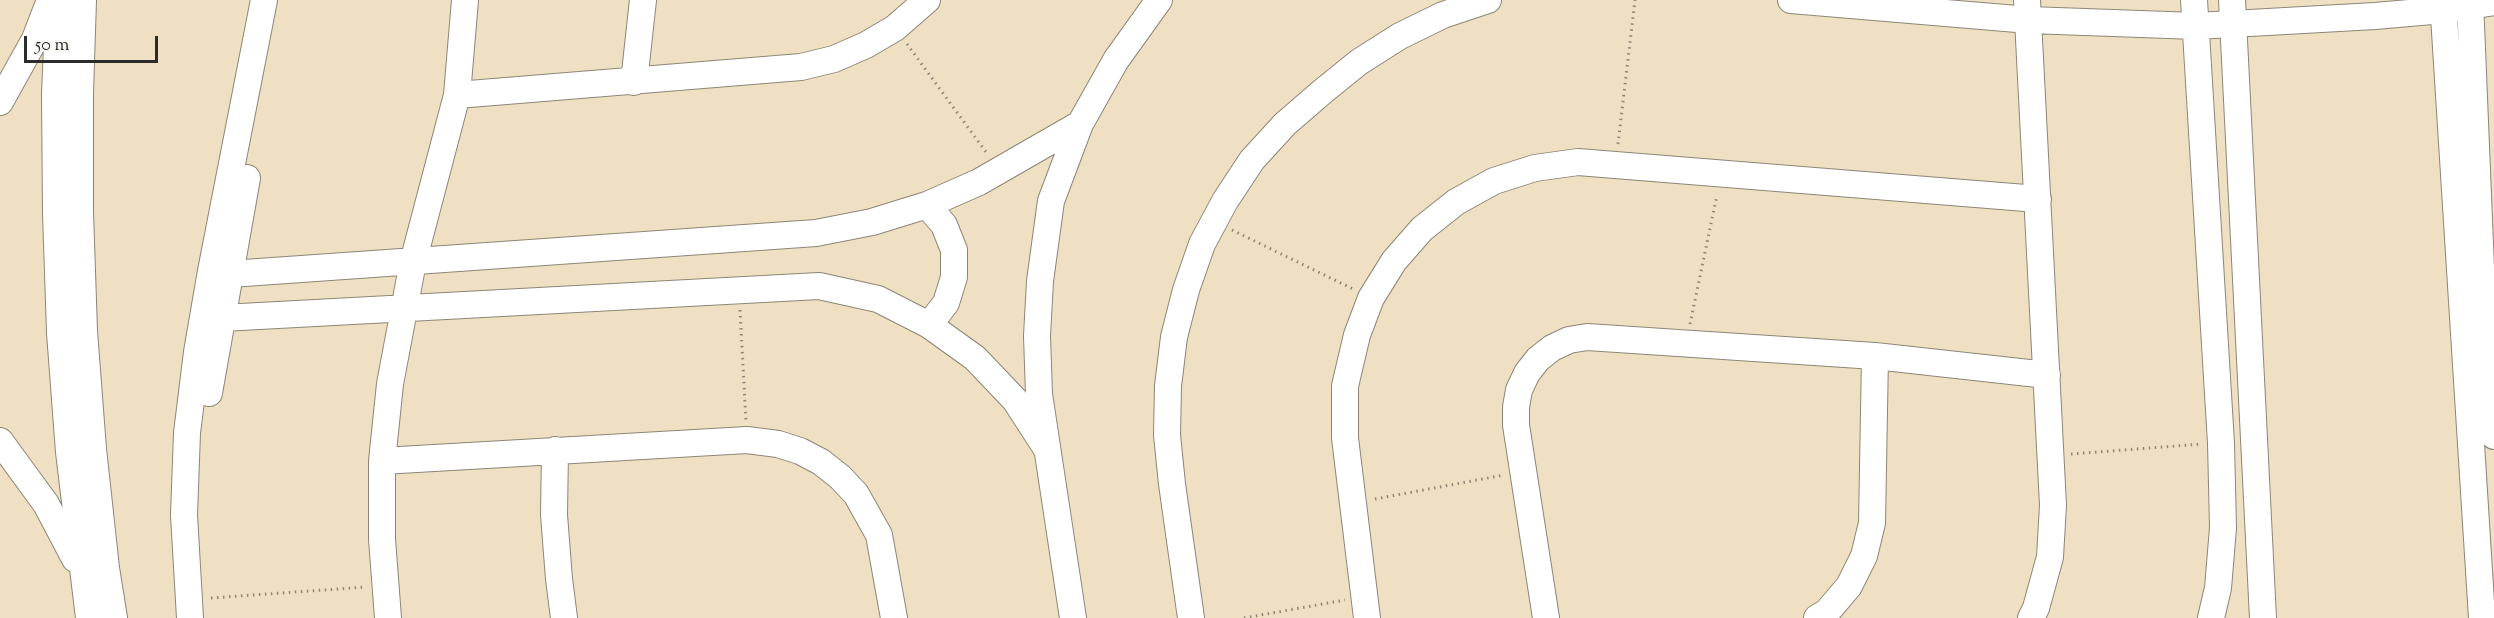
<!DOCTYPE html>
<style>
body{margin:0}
#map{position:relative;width:2494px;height:618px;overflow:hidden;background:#efe0c3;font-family:"Sorts Mill Goudy",serif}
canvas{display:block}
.scale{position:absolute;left:24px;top:36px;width:134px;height:27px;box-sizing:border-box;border:3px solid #2b2b2b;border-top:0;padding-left:8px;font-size:18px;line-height:21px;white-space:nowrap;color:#2b2b2b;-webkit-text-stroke:4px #f6f6f2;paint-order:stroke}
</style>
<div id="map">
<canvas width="2494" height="618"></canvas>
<div class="scale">50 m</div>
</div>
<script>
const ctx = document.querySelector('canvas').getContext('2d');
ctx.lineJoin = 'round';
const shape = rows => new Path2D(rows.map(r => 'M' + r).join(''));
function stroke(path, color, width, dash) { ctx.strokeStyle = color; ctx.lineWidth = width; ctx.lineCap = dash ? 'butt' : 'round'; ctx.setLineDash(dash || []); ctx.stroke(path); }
const path = shape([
 [907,44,986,152],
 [1618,144,1635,0],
 [1232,230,1353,289],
 [740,310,746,421],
 [1690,324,1717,195],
 [2071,454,2202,444],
 [1375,499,1504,475],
 [211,598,366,587],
 [1244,618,1345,600]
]);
const minor = shape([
 [59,0,55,94,56,213,60,333,69,452,89,618],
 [83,0,80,93,80,212,84,331,93,449,106,568,114,618],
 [1791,0,2029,20,2196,26,2375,16,2443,10,2494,2],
 [2027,0,2053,505,2050,557,2036,608,2031,618],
 [2194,0,2221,443,2223,528,2218,588,2211,618],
 [2232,0,2263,618],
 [2443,0,2482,618],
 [2470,0,2481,268,2494,436],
 [634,82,643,0],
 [457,95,801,67,834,59,866,45,895,28,927,0],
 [0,102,35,39,50,0],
 [927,205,944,225,954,250,954,277,946,303,929,325],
 [230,274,816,233,872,222,927,205,979,182,1080,124],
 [222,318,819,286,878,299,929,325,975,358,1015,400,1046,448],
 [209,393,247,178],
 [0,441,46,504,75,559],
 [555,450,554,515,559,579,564,618],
 [382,461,747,440,778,444,800,451,821,462,840,477,856,494,879,535,894,618],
 [190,618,184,515,187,433,197,352,211,271,264,0],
 [388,618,382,539,382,461,390,384,413,262,457,95,465,0],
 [1073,618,1039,394,1037,336,1040,281,1051,201,1080,124,1116,60,1159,0],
 [1191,618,1172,484,1167,435,1168,386,1174,337,1186,290,1202,244,1225,201,1252,160,1285,124,1322,92,1359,62,1400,36,1443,15,1488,0],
 [1367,618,1345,438,1345,386,1357,335,1371,298,1394,261,1422,229,1456,202,1494,181,1535,168,1578,162,2038,199],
 [1546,618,1516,425,1516,407,1519,390,1527,373,1538,359,1552,348,1569,340,1587,337,1875,356,2047,375],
 [1817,618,1827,612,1849,586,1864,556,1872,523,1875,356]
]);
stroke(minor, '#8d8677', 28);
stroke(path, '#8d8677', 3, [1.5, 4.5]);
stroke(minor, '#fff', 26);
</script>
